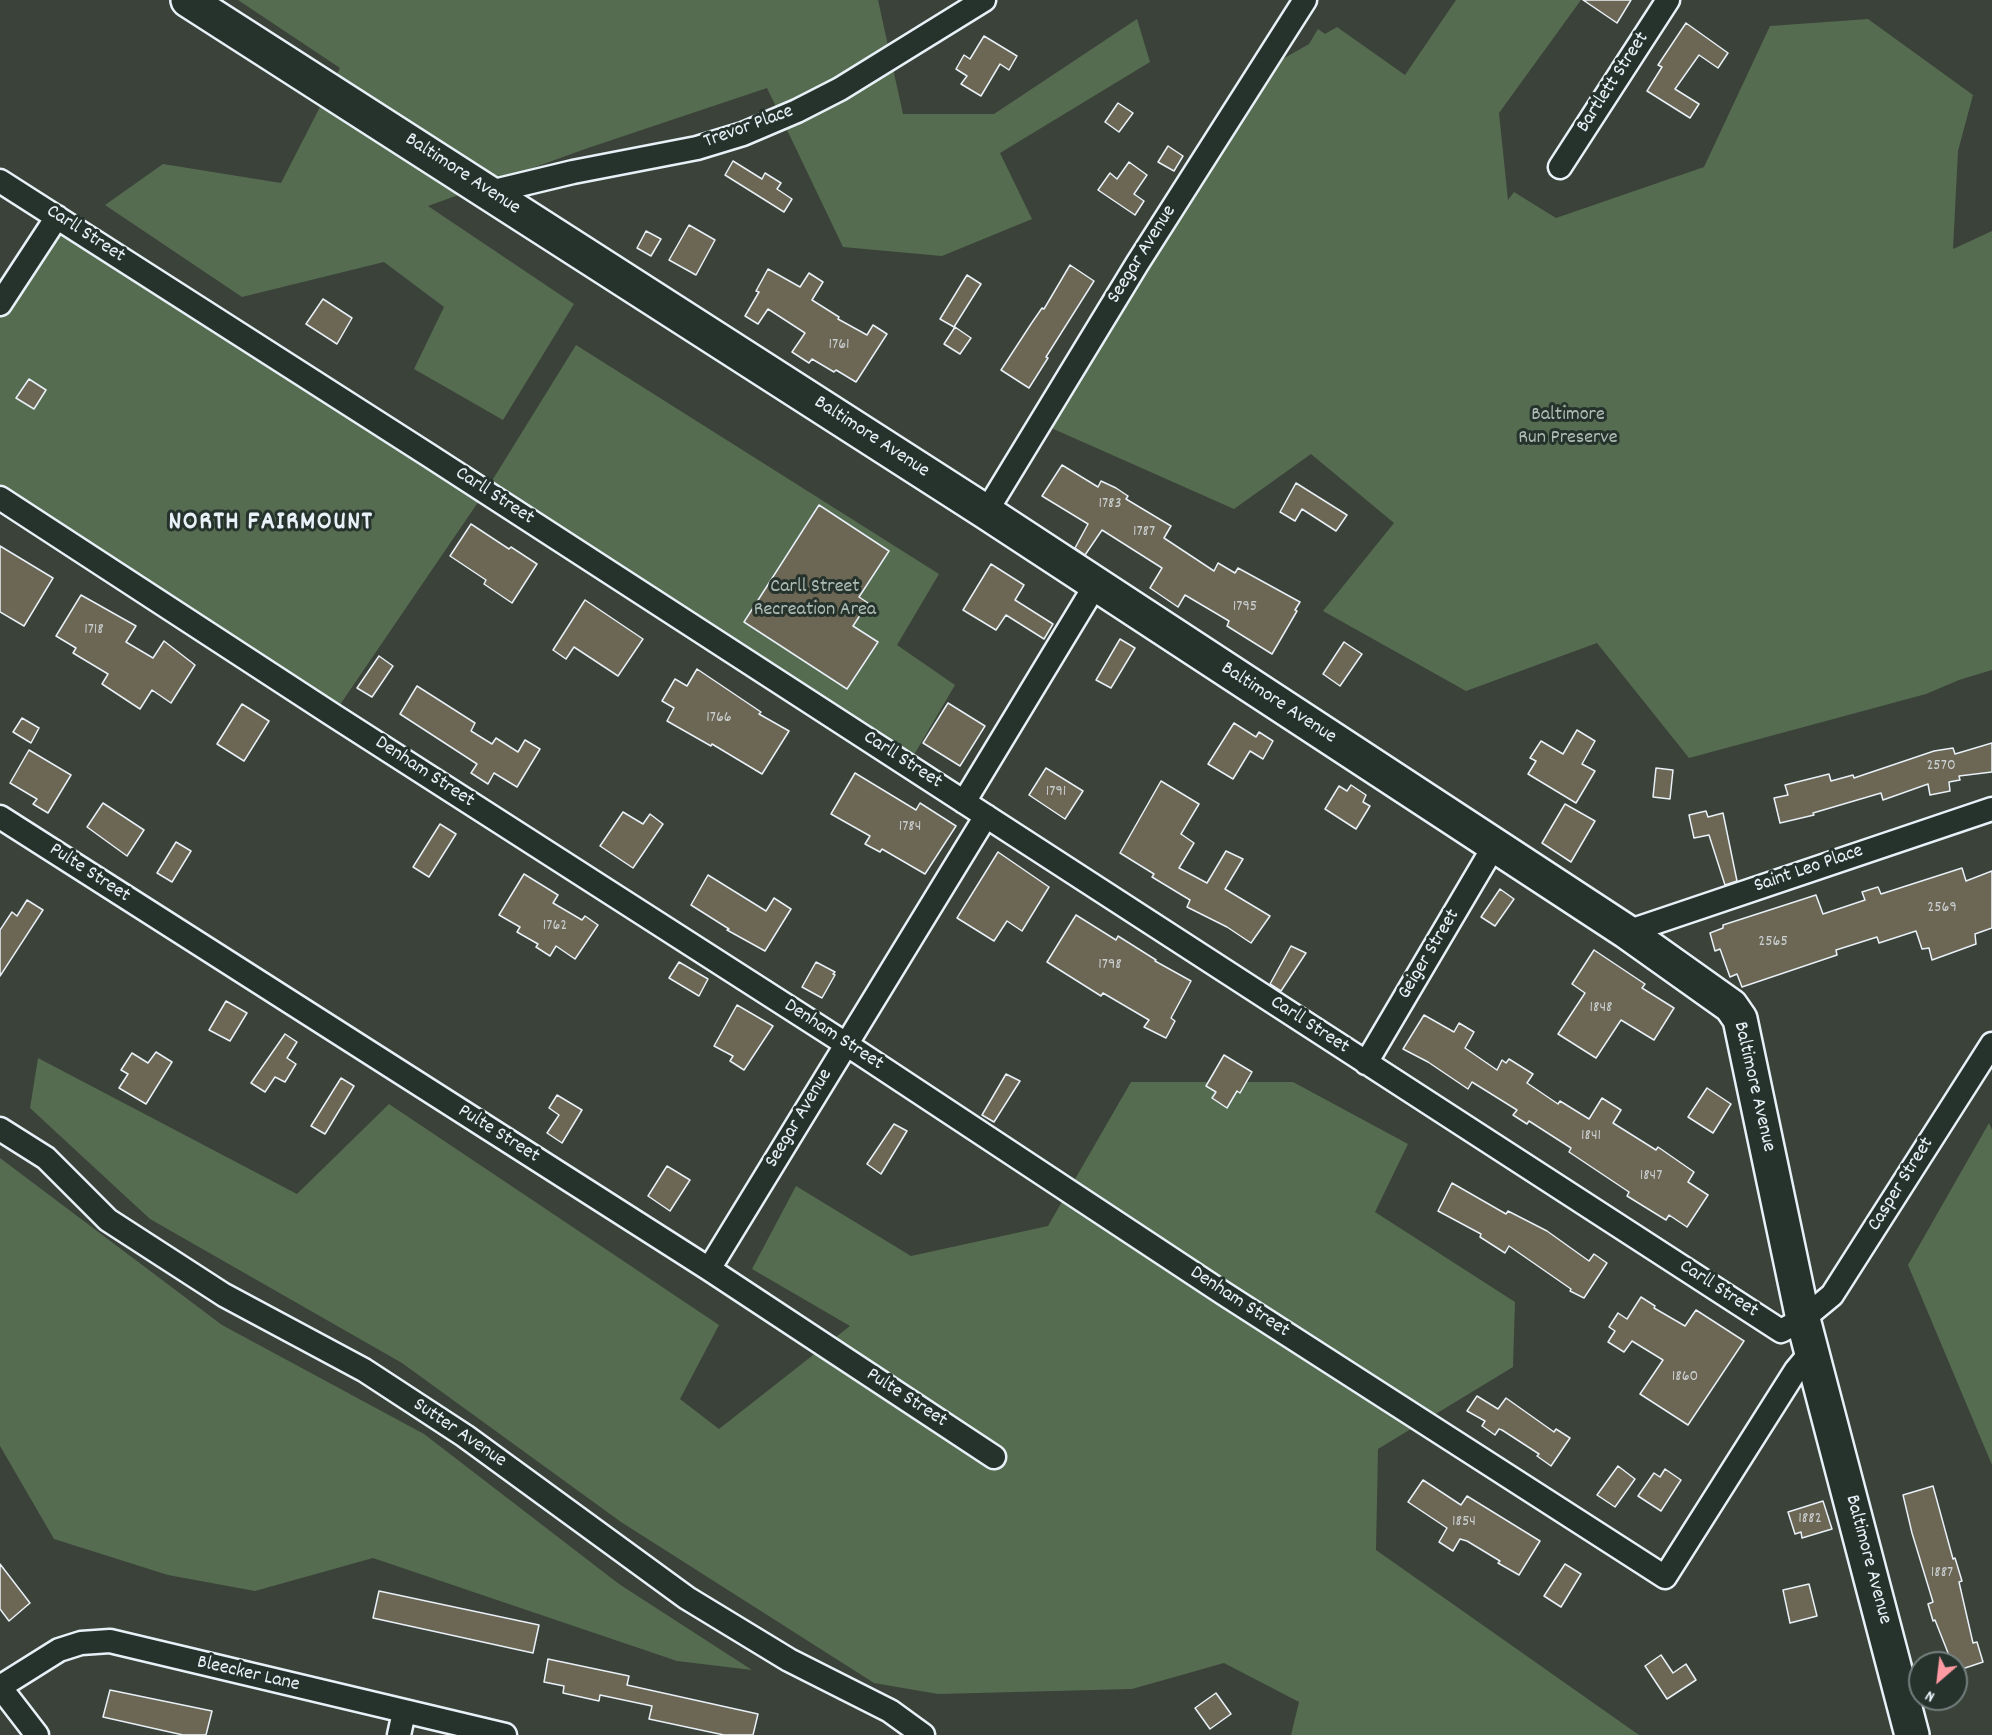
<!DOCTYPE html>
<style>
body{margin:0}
#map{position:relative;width:1992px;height:1735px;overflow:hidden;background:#3b4239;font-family:Dekko,sans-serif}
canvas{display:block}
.north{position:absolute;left:1908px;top:1651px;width:60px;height:60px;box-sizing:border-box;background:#26332d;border:2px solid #747f7e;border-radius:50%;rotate:208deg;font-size:16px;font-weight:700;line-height:24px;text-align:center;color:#e8f1f8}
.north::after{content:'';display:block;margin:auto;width:21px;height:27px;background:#ff9aa2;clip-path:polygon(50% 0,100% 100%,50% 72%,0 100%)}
</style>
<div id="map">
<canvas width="1992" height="1735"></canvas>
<div class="north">N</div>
</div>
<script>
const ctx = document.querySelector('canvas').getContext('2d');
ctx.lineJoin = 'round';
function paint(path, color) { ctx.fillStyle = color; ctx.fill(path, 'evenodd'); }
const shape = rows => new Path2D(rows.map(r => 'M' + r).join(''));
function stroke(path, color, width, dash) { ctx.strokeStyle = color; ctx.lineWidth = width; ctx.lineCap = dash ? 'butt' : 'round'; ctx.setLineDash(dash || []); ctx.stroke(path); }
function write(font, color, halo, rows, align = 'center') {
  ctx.font = font + ' Dekko,sans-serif'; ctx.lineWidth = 6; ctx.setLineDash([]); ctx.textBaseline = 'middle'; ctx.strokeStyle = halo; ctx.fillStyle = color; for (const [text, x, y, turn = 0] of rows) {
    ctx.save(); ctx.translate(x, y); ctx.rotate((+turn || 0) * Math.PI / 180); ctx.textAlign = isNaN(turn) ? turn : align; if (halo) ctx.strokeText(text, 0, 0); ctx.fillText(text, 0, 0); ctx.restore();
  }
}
const green = shape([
 [238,0,878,0,903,114,994,114,1137,19,1150,62,1000,153,1032,219,942,256,843,247,767,88,585,149,428,206,574,304,503,420,414,369,444,307,384,262,242,297,105,205,163,164,281,183,340,68],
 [1456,0,1581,0,1499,113,1508,200,1514,192,1556,218,1704,167,1770,26,1868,19,1973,95,1958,151,1953,249,1992,231,1992,670,1959,680,1926,694,1689,758,1597,643,1466,691,1323,611,1394,523,1311,454,1234,509,1040,423,1258,73,1309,44,1318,29,1325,34,1337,27,1405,75],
 [57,217,485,492,576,345,939,574,897,645,955,685,908,765,485,492,333,715,0,498,0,304],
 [38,1058,297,1194,389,1104,719,1325,680,1399,719,1429,850,1326,752,1269,796,1186,911,1256,1048,1226,1131,1082,1293,1082,1408,1144,1375,1212,1515,1302,1513,1367,1378,1449,1376,1550,1639,1735,1291,1735,1299,1702,1224,1663,1132,1689,938,1694,874,1683,621,1522,402,1363,150,1219,30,1108],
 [1989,1123,1992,1130,1992,1465,1908,1265],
 [0,1158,222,1325,424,1434,619,1584,752,1670,677,1661,373,1558,255,1591,168,1575,54,1539,0,1446]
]);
const building = shape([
 [1583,0,1631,0,1617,23,1583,0],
 [1686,23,1728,53,1718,68,1699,55,1675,89,1699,104,1690,118,1647,91,1662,67,1658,65,1686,23],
 [984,36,1017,56,1009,70,1000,64,981,96,961,84,967,76,956,69,964,55,970,59,984,36],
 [1118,103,1133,113,1119,132,1105,122,1118,103],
 [1168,146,1183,156,1174,171,1158,162,1168,146],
 [733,161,762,179,765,173,781,183,777,189,792,199,784,212,725,175,733,161],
 [1129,162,1147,175,1134,194,1144,201,1135,215,1098,190,1110,173,1117,179,1129,162],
 [689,225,715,240,696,275,669,260,689,225],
 [646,231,661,239,651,256,637,248,646,231],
 [1070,265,1094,281,1046,357,1048,358,1029,388,1001,370,1031,324,1042,308,1044,309,1070,265],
 [768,269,800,287,809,273,823,282,812,300,839,317,838,319,867,335,873,325,887,334,856,382,836,370,834,372,812,359,809,363,792,352,805,333,768,309,758,324,745,316,759,292,756,291,768,269],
 [967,275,981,284,954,327,940,319,967,275],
 [323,299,352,318,337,344,306,324,323,299],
 [955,327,971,338,960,354,944,344,955,327],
 [29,379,46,390,34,409,16,398,29,379],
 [1062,465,1098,487,1101,481,1116,488,1128,496,1126,499,1171,526,1164,538,1214,571,1218,563,1235,573,1238,568,1300,602,1295,610,1297,611,1272,654,1227,626,1229,621,1185,595,1178,607,1150,588,1162,568,1102,530,1085,555,1075,548,1088,524,1042,496,1062,465],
 [1296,483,1347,515,1336,531,1302,509,1295,521,1280,512,1296,483],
 [819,505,889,551,859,597,868,603,853,626,878,642,847,689,744,622,819,505],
 [471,524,509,549,511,547,537,564,512,603,484,584,486,580,450,556,471,524],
 [0,546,53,578,24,626,0,612,0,546],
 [991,564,1024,585,1015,600,1053,624,1044,639,1006,615,996,630,963,610,991,564],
 [81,595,136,626,126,642,153,658,164,641,195,665,171,703,152,690,140,709,102,684,108,674,73,653,76,648,56,636,81,595],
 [585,600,643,639,618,676,574,647,566,659,553,650,585,600],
 [1120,639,1135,648,1111,688,1096,680,1120,639],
 [1344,642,1362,654,1340,686,1323,674,1344,642],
 [379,656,393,666,372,697,357,688,379,656],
 [697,669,761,712,759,714,789,731,762,774,712,744,711,746,667,721,674,708,662,701,675,679,687,686,697,669],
 [417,686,475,723,471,731,492,744,496,738,518,752,525,740,540,749,517,787,494,773,488,784,471,773,477,764,400,714,417,686],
 [948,703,985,726,960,766,923,743,948,703],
 [242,704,269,721,244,761,217,744,242,704],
 [22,718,39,728,31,743,13,732,22,718],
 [1234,723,1256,737,1259,732,1273,741,1263,759,1250,751,1233,779,1208,764,1234,723],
 [1577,730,1595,741,1582,764,1595,771,1576,803,1528,774,1536,761,1530,758,1541,741,1563,754,1577,730],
 [1992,743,1992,772,1959,776,1960,780,1949,782,1950,791,1930,795,1928,784,1883,800,1881,793,1813,813,1814,815,1780,823,1774,798,1788,795,1785,785,1829,774,1831,781,1853,775,1854,778,1934,751,1953,748,1955,754,1992,743],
 [29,750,71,775,48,813,33,804,37,799,10,783,29,750],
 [1046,768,1083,791,1065,819,1029,795,1046,768],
 [1656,768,1673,770,1670,799,1653,797,1656,768],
 [855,773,916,810,920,803,956,826,925,874,882,849,880,852,865,844,870,836,831,814,855,773],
 [1161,781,1199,804,1181,834,1194,843,1179,868,1207,883,1226,851,1243,859,1225,889,1270,916,1251,943,1227,927,1187,907,1190,900,1152,877,1154,874,1120,853,1161,781],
 [1351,785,1366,795,1363,802,1370,806,1356,829,1325,809,1339,786,1347,791,1351,785],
 [103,803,144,830,127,856,87,827,103,803],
 [1565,804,1595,821,1571,862,1542,843,1565,804],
 [1706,811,1708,817,1723,813,1737,881,1725,885,1709,835,1694,838,1689,815,1706,811],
 [623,812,643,824,650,814,663,824,633,868,600,846,623,812],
 [440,824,456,834,429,877,413,867,440,824],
 [176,842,191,851,172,882,157,873,176,842],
 [998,852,1049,887,1022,931,1007,921,994,941,957,918,998,852],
 [1962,868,1966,881,1992,871,1992,928,1975,934,1976,944,1932,960,1929,948,1922,949,1916,931,1879,943,1877,937,1836,950,1837,955,1742,987,1737,974,1730,977,1720,949,1715,951,1710,933,1723,928,1723,925,1816,895,1823,914,1865,900,1862,892,1878,887,1881,894,1962,868],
 [524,874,558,895,553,903,582,920,585,916,598,925,575,959,556,946,550,956,536,947,538,944,517,932,520,927,499,915,524,874],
 [708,875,766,911,774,898,791,909,765,951,727,930,729,929,691,905,708,875],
 [1500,889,1514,899,1495,926,1481,917,1500,889],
 [27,900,43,910,0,976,0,930,12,912,17,916,27,900],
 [1076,915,1116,940,1118,936,1156,960,1155,961,1191,981,1171,1018,1175,1021,1166,1038,1144,1027,1149,1020,1103,993,1101,996,1047,962,1076,915],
 [1291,946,1306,953,1281,991,1270,984,1291,946],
 [1594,950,1645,984,1642,988,1674,1008,1654,1040,1621,1020,1596,1058,1558,1034,1585,993,1572,984,1594,950],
 [679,962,708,979,699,996,669,978,679,962],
 [816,962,835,972,833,974,835,975,822,998,802,987,816,962],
 [226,1001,247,1013,230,1041,209,1030,226,1001],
 [737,1005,773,1026,744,1070,730,1061,733,1056,714,1046,737,1005],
 [1424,1015,1454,1032,1459,1023,1474,1032,1465,1048,1497,1070,1502,1060,1506,1063,1509,1059,1533,1074,1527,1083,1558,1104,1560,1101,1589,1119,1602,1098,1621,1110,1613,1123,1656,1150,1658,1147,1694,1172,1688,1182,1708,1195,1687,1227,1669,1215,1666,1220,1627,1196,1629,1192,1569,1152,1571,1148,1529,1121,1527,1124,1513,1115,1517,1110,1472,1082,1468,1089,1428,1062,1403,1049,1424,1015],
 [285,1034,297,1042,287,1058,296,1064,285,1082,275,1077,265,1092,251,1083,285,1034],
 [156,1052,172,1062,146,1104,119,1088,128,1074,121,1070,132,1053,148,1063,156,1052],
 [1224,1055,1252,1072,1240,1093,1237,1091,1227,1108,1212,1098,1216,1092,1206,1086,1224,1055],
 [1006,1074,1020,1081,994,1122,982,1115,1006,1074],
 [341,1078,354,1086,325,1134,311,1126,341,1078],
 [1707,1088,1731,1104,1713,1133,1688,1117,1707,1088],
 [557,1095,582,1110,562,1143,547,1133,559,1115,549,1108,557,1095],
 [894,1124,907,1131,881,1174,867,1164,894,1124],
 [667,1166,690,1180,670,1211,648,1196,667,1166],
 [1452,1183,1506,1214,1508,1211,1547,1231,1589,1261,1594,1254,1607,1263,1584,1298,1570,1291,1571,1289,1509,1246,1505,1253,1480,1237,1481,1234,1438,1211,1452,1183],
 [1641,1297,1655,1306,1654,1308,1685,1326,1696,1310,1744,1341,1688,1425,1640,1394,1663,1360,1632,1341,1624,1352,1608,1342,1615,1331,1609,1327,1618,1313,1627,1319,1641,1297],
 [1477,1396,1498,1409,1506,1398,1554,1432,1556,1429,1570,1438,1551,1466,1537,1456,1539,1454,1502,1430,1499,1429,1495,1435,1482,1426,1485,1421,1467,1411,1477,1396],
 [1618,1466,1635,1479,1615,1507,1597,1495,1618,1466],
 [1665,1469,1681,1480,1661,1511,1638,1496,1654,1473,1660,1477,1665,1469],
 [1423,1480,1461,1505,1467,1496,1540,1541,1519,1575,1498,1563,1500,1561,1467,1541,1460,1539,1453,1551,1439,1542,1447,1528,1408,1502,1423,1480],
 [1933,1486,1953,1559,1955,1558,1962,1581,1959,1582,1973,1643,1977,1642,1983,1662,1956,1671,1956,1663,1952,1663,1935,1620,1933,1621,1928,1604,1933,1602,1912,1533,1903,1495,1933,1486],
 [1823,1501,1832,1529,1802,1538,1801,1532,1795,1534,1788,1512,1823,1501],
 [0,1564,30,1603,9,1621,0,1609,0,1564],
 [1565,1564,1581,1574,1561,1607,1544,1596,1565,1564],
 [1809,1584,1817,1616,1790,1623,1783,1590,1809,1584],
 [379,1591,539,1625,533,1653,373,1618,379,1591],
 [1661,1655,1673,1673,1686,1664,1696,1680,1667,1699,1645,1666,1661,1655],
 [548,1659,629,1676,627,1685,758,1714,753,1735,724,1735,649,1719,652,1706,600,1695,599,1701,563,1693,564,1686,544,1682,548,1659],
 [110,1690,212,1711,206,1735,183,1735,103,1717,110,1690],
 [1216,1693,1231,1714,1210,1729,1195,1708,1216,1693]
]);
const street = shape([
 [1560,167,1668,0],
 [0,181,430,456,1781,1331,1803,1319,1832,1295,1992,1044],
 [490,192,573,172,697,148,743,134,797,111,840,89,984,0],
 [0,304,57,217],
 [0,498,333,715,846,1044,1223,1293,1665,1577,1796,1370,1812,1351],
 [986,512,1137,264,1305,0],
 [964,802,1096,584],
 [0,817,709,1269,994,1457],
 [1627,932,1992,809],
 [1366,1063,1494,846],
 [0,1129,46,1158,108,1220,224,1295,364,1370,465,1436,687,1598,789,1660,890,1711,923,1735],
 [709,1269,986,816],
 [0,1687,59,1650,81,1643,110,1641,505,1735],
 [0,1687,37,1735],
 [399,1735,404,1712]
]);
const secondary = shape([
 [188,0,986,512,1627,932,1731,1006,1740,1019,1803,1319,1912,1735]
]);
const numberNames = [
 ["1761",839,346],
 ["1783",1110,505],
 ["1787",1144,533],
 ["1795",1245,608],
 ["1718",94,631],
 ["1766",719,719],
 ["2570",1941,767],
 ["1791",1056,793],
 ["1784",910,828],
 ["2569",1942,909],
 ["1762",555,927],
 ["2565",1773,943],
 ["1798",1110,966],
 ["1848",1601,1009],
 ["1841",1591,1137],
 ["1847",1651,1177],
 ["1860",1685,1378],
 ["1882",1810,1520],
 ["1854",1464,1523],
 ["1887",1942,1574]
];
const streetNames = [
 ["Bartlett Street",1614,83,-57],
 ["Trevor Place",749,128,-20],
 ["Baltimore Avenue",462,175,33],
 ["Carll Street",85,235,33],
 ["Seegar Avenue",1143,255,-58],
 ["Baltimore Avenue",871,438,33],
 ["Carll Street",494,497,33],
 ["Baltimore Avenue",1278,704,33],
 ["Carll Street",902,761,33],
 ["Denham Street",424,773,33],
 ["Saint Leo Place",1809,870,-19],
 ["Pulte Street",89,874,33],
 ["Geiger Street",1430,955,-59],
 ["Carll Street",1309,1026,33],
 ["Denham Street",833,1036,33],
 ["Baltimore Avenue",1753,1087,77],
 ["Seegar Avenue",800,1119,-59],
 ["Pulte Street",498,1135,32],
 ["Casper Street",1902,1185,-58],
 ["Carll Street",1718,1290,33],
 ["Denham Street",1239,1303,33],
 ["Pulte Street",906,1399,33],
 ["Sutter Avenue",459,1434,34],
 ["Baltimore Avenue",1867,1560,75],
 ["Bleecker Lane",248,1675,13]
];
const parkNames = [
 ["Baltimore",1568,416],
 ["Run Preserve",1568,439],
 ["Carll Street",815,588],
 ["Recreation Area",815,611]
];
const districtNames = [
 ["NORTH FAIRMOUNT",271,524]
];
paint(green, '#556c51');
paint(building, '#6c6654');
stroke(building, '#e8f1f8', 1.5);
stroke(street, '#e8f1f8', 27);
stroke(secondary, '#e8f1f8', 38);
stroke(street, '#26332d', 22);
stroke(secondary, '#26332d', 33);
write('16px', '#c9cecf', null, numberNames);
write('20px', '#e8f1f8', '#26332d', streetNames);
write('20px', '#adbcb5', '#26332d', parkNames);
ctx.letterSpacing = '1.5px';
write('bold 26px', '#e8f1f8', '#26332d', districtNames);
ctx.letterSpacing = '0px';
</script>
